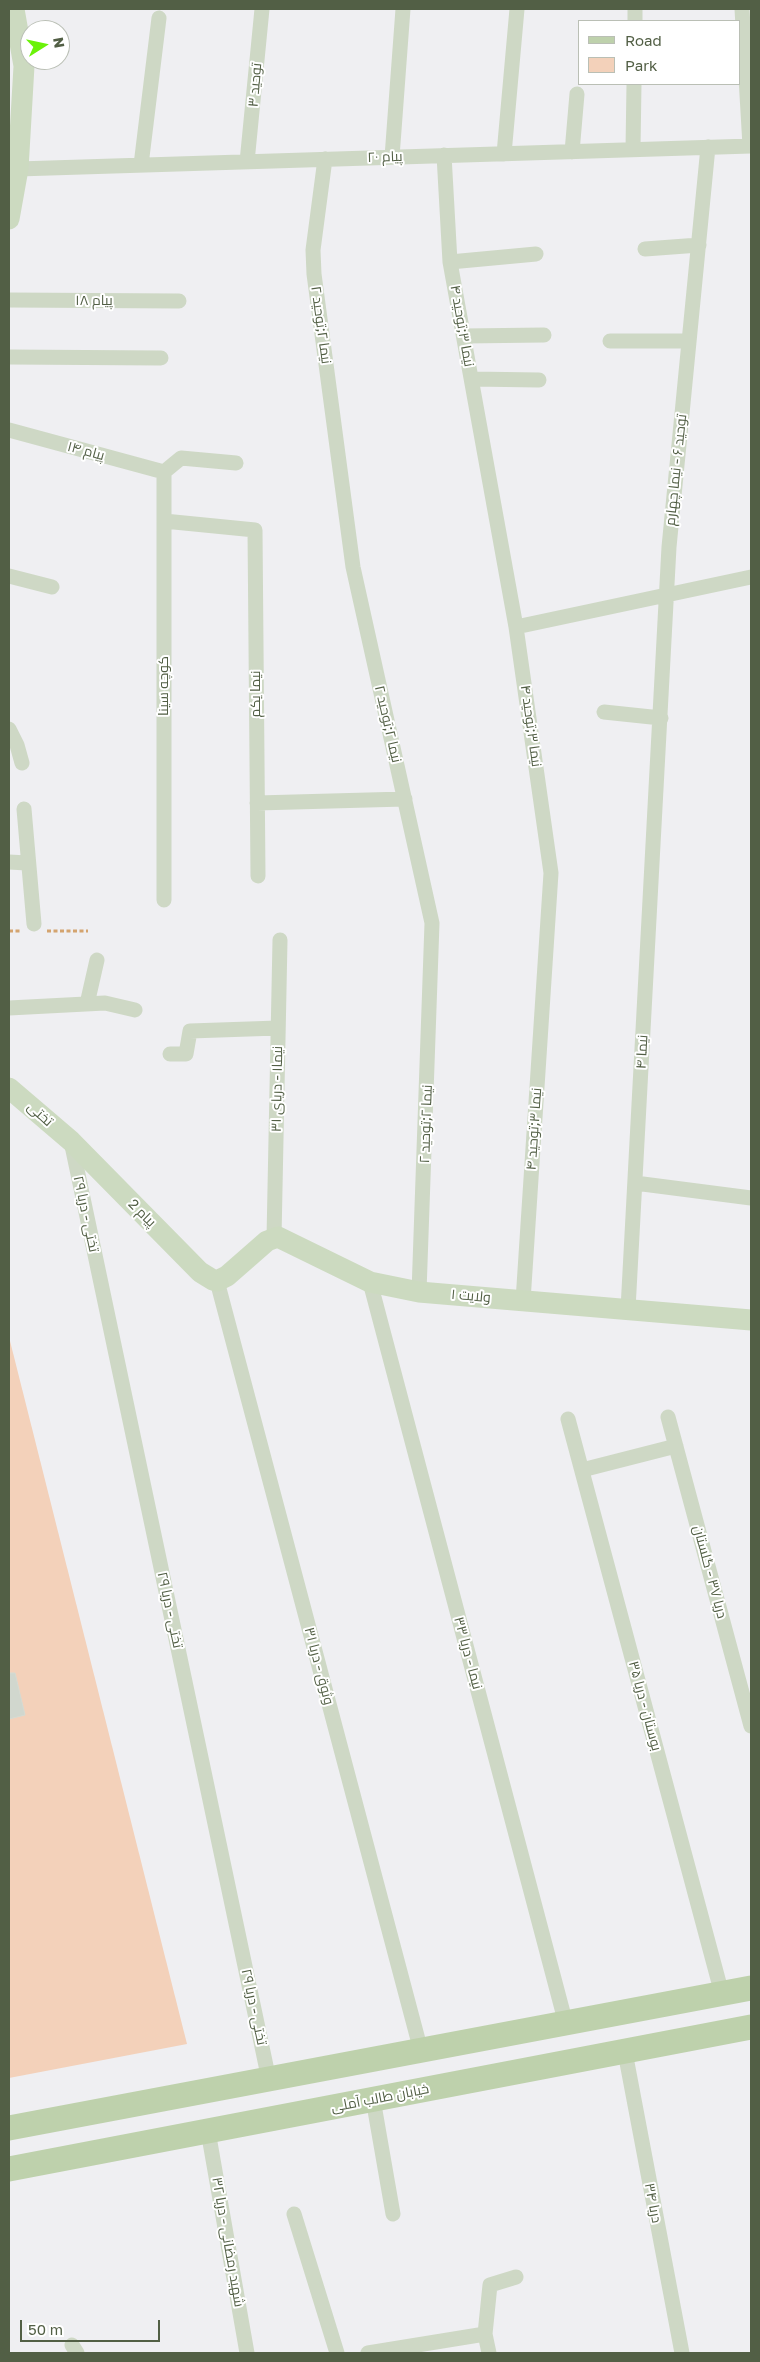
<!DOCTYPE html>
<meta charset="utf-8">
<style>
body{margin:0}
#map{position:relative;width:760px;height:2362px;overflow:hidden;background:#efeff2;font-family:"Golos Text",sans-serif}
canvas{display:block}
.frame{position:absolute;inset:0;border:10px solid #525f45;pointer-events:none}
.legend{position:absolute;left:578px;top:20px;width:162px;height:65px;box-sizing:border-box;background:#fff;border:1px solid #babfb5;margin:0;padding:6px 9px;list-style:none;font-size:15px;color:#525f45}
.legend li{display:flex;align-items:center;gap:10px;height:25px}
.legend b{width:25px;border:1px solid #babfb5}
.north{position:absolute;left:20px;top:20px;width:50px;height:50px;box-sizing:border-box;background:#fff;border:1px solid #babfb5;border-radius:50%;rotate:80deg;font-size:14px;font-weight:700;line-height:20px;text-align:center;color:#525f45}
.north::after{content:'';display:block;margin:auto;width:18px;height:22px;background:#6bf209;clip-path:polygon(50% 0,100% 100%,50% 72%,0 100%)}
.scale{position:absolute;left:20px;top:2320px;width:140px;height:22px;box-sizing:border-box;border:2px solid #525f45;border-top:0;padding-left:6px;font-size:15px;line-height:18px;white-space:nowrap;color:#525f45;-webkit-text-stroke:4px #fff;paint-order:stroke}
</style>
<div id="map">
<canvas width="760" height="2362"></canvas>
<div class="frame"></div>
<ul class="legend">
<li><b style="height:6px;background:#bed1ac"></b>Road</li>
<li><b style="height:14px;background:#f3d1ba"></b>Park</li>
</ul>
<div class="north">N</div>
<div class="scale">50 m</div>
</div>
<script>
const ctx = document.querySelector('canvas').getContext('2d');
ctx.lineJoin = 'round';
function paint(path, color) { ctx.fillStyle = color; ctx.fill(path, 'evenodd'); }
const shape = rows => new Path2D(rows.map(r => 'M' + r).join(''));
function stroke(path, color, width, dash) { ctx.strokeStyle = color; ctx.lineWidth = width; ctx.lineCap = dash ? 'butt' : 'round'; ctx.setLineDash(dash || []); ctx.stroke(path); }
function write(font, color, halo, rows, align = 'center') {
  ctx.font = font + ' "Golos Text",Cairo,sans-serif'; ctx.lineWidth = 4; ctx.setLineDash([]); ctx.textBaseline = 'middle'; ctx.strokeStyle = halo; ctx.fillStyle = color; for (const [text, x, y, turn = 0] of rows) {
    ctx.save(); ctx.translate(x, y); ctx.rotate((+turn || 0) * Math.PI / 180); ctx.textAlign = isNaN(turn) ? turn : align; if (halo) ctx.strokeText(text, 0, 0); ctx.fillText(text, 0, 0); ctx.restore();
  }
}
const green = shape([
 [9,1337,187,2044,9,2078]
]);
const building = shape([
 [9,1673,15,1673,25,1715,9,1719,9,1673]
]);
const path = shape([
 [9,931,21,931],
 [47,931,88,931]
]);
const street = shape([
 [742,9,750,146],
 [635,21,635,9],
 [633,149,634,84],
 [572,152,577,94],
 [504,154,517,9],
 [444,155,450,262,516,627,551,873,523,1301],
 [392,157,403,9],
 [325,159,313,250,314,274,353,567,432,923,419,1292],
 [247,162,262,9],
 [141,165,159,18],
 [18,169,751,146],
 [645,249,699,245],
 [450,262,536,254],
 [9,300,179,301],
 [464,336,544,335],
 [610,341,689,341],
 [9,357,161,358],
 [472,379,539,380],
 [9,430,164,472],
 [164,472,181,458,236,463],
 [164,521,255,530,258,876],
 [9,576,52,587],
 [516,627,751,577],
 [604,712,661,718],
 [9,729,17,745,22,763],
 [257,803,405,799],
 [24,809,34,924],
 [9,862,27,863],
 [164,900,164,472],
 [87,1004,97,960],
 [9,1008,105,1003,135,1010],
 [170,1054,186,1054,190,1031,278,1028],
 [71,1141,269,2080],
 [635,1183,751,1198],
 [274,1238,280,940],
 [217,1281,421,2051],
 [370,1282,566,2024],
 [628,1309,669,547,708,147],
 [668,1417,751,1726],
 [568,1419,722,1994],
 [582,1470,676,1446],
 [625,2052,682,2353],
 [373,2099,393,2214],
 [208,2131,247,2353],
 [294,2214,337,2353],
 [72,2345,77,2353],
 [368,2353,485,2334],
 [489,2353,485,2334,490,2285,516,2277]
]);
const secondary = shape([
 [9,219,18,169,24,66,14,9],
 [9,1088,71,1141,200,1272,213,1280,217,1281,227,1276,267,1241,278,1237,370,1282,419,1292,751,1320]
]);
const primary = shape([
 [9,2128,751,1988],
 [9,2169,751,2027]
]);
const streetNames = [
 ["توحید ۳",255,85,-85],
 ["پیام ۲۰",385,157,-2],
 ["پیام ۱۸",94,301],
 ["نیما ۲;توحید ۲",321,325,82],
 ["نیما ۳;توحید ۴",462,326,80],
 ["پیام ۱۴",86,451,15],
 ["توحید ۶ - نیما چهارم",676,470,-84],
 ["کوچه سینا",164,686,-90],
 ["نیما یکم",256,694,-90],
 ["نیما ۲;توحید ۲",388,724,77],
 ["نیما ۳;توحید ۴",531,726,82],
 ["نیما ۴",642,1052,-87],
 ["نیما۱ - دریای ۳۱",277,1089,-89],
 ["تختی",40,1114,42],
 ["نیما ۲;توحید ۲",426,1124,-88],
 ["نیما ۳;توحید ۴",534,1129,-86],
 ["پیام 2",142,1213,45],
 ["تختی - دریا ۲۹",86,1214,78],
 ["ولایت ۱",471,1296,5],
 ["دریا ۳۷ - گلستان",710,1572,75],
 ["تختی - دریا ۲۹",170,1610,78],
 ["نیما - دریا ۳۳",468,1653,75],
 ["وثوق - دریا ۳۱",319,1666,75],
 ["بوستان - دریا ۳۵",645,1706,75],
 ["تختی - دریا ۲۹",254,2007,78],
 ["خیابان طالب آملی",380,2098,-11],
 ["دریا ۳۴",653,2203,79],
 ["شهید رمضانی - دریا ۳۲",228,2242,80]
];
paint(green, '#f3d1ba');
paint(building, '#d1d7ce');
stroke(building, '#d5dbd3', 1);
stroke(path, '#d4a46f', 3, [4, 2.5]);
stroke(street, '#ced8c5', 15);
stroke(secondary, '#ccdac0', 21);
stroke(primary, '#bed1ac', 25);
write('14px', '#525f45', '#fff', streetNames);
</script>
